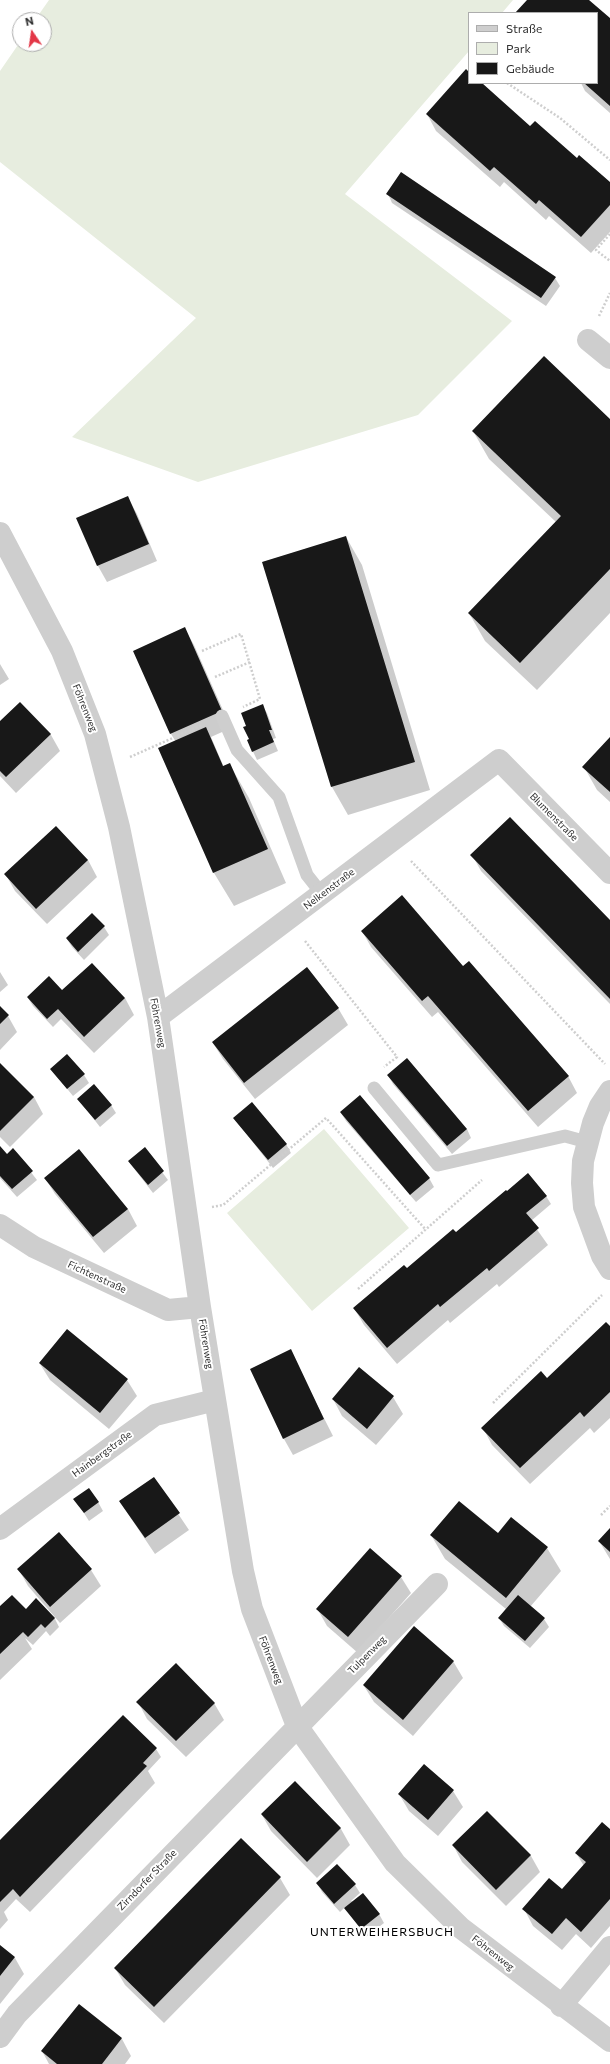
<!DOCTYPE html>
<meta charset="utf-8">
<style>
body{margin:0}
#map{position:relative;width:610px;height:2064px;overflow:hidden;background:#fff;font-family:Commissioner,sans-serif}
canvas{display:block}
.legend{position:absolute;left:468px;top:12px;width:130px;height:72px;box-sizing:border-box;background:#fff;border:1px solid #adadad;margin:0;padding:5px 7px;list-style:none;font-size:12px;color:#313131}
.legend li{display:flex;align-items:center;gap:8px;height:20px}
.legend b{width:20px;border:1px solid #adadad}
.north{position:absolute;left:12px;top:12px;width:40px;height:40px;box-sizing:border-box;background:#fff;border:1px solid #adadad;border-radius:50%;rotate:347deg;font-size:11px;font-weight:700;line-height:16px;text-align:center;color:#313131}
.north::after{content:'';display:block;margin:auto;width:14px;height:18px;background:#e33747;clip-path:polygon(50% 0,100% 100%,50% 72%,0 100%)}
</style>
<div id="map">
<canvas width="610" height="2064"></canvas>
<ul class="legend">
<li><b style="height:5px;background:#cecece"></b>Straße</li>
<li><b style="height:11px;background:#e7eddf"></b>Park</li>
<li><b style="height:11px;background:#181818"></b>Gebäude</li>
</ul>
<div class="north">N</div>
</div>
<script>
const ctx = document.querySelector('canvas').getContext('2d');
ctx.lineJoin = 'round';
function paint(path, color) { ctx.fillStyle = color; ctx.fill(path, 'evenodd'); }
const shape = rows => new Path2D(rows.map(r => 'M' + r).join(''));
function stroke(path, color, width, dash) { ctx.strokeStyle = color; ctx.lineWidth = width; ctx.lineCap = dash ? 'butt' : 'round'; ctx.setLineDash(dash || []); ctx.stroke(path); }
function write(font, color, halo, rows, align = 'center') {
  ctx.font = font + ' Commissioner,sans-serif'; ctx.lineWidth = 4; ctx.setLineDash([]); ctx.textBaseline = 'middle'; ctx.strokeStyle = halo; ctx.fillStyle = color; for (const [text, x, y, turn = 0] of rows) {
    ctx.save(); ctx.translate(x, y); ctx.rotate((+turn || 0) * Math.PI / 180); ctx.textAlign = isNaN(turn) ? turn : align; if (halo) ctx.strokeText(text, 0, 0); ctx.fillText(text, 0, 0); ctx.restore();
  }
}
const green = shape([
 [49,0,513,0,502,13,469,13,469,51,345,194,512,321,418,415,198,482,72,437,196,318,0,162,0,71,20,42,20,44,44,44,44,20,35,20],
 [324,1129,409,1228,312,1311,227,1213]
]);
const shadow = shape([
 [528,0,588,0,610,20,610,113,585,91,581,83,597,83,597,13,516,13],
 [469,73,469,83,480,83,530,128,610,183,610,232,591,253,549,216,546,220,504,182,500,187,436,131,427,114],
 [388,194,555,278,560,286,546,306,392,203],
 [610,421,610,613,537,690,485,641,469,613,556,522,489,459,473,431],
 [128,498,137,514,157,561,107,582,98,566,77,519],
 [346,537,362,565,430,790,348,815,332,787,263,562],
 [185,629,194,645,231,728,211,737,223,765,176,786,176,742,171,734],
 [0,664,9,679,0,685],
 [20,703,51,735,60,751,16,793,0,776,0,722],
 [262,705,267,713,276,738,273,739,278,751,257,760,248,741,250,740],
 [610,738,610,802,597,790,584,767],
 [230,765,249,798,286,883,234,906,214,873,177,787],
 [56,827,88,860,97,877,47,924,15,891,6,875],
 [472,855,610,921,610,1004,481,871],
 [92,915,104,927,109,935,84,960,72,947,67,939],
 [362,931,463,967,568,1076,577,1093,538,1127,438,1012,432,1017,371,947],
 [0,972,8,985,0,992],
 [62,991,125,998,134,1015,94,1053,61,1019,53,1027,33,1006,28,998],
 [0,1008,8,1016,17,1032,0,1050],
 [338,1008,348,1025,255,1099,223,1059,213,1043],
 [0,1064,34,1097,43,1114,10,1147,0,1137],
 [51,1069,84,1075,89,1083,73,1096],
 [388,1075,467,1129,471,1138,452,1154,393,1084],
 [78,1099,111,1105,116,1113,100,1127],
 [341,1113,429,1178,434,1187,416,1202,346,1121],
 [234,1118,286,1144,291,1153,273,1168],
 [0,1148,7,1155,13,1149,37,1180,17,1197,0,1178],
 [145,1149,168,1180,153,1193,129,1162],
 [45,1178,128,1209,137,1226,104,1253,55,1194],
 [546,1196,551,1204,531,1221,548,1245,499,1287,497,1284,450,1323,448,1320,397,1364,364,1325,354,1308,456,1233],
 [610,1328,610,1418,594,1433,590,1428,530,1484,492,1445,483,1428,547,1379],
 [290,1351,333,1436,293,1455,284,1439],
 [40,1364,127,1380,137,1396,109,1429,50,1380],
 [393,1397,403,1414,376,1445,342,1416,333,1399],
 [154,1478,189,1530,155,1554,120,1502],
 [75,1499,98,1502,103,1511,89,1521],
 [610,1530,610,1559,599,1541],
 [59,1534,91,1570,101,1586,60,1623,28,1586,19,1570],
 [498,1534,547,1548,561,1571,530,1607,544,1619,549,1627,530,1648,504,1626,499,1618,506,1609,445,1559,431,1535],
 [401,1577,411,1593,358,1653,327,1626,318,1610],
 [0,1607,26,1610,54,1617,59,1627,50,1636,46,1631,33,1645,25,1638,32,1649,0,1680],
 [453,1661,463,1678,413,1736,374,1702,364,1686],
 [138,1702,214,1703,224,1720,186,1757,147,1719],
 [123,1717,156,1749,161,1757,148,1771,155,1783,30,1912,16,1899,4,1912,8,1920,0,1929,0,1841],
 [295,1782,341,1829,350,1845,317,1878,271,1831,262,1815],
 [453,1791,463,1807,438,1836,409,1811,399,1794],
 [487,1812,531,1856,540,1872,506,1906,462,1862,453,1845],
 [610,1830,610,1926,591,1948,576,1934,562,1950,533,1926,524,1909,562,1890,584,1866,576,1853],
 [241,1840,280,1878,290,1895,164,2023,125,1985,115,1968],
 [337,1865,355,1885,360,1893,351,1901,379,1914,384,1923,366,1937,345,1907,340,1912,322,1892,317,1883],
 [0,1946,15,1958,24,1974,0,2004],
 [79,2005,122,2039,131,2056,125,2064,49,2064,42,2051]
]);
const building = shape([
 [527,0,589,0,610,18,610,106,584,83,597,83,597,13,515,13],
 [466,69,469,72,469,83,482,83,530,126,535,121,577,158,579,155,610,182,610,205,581,237,539,200,536,204,494,167,490,171,426,114],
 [401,172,556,277,541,298,386,194],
 [544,356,610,419,610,569,520,663,468,613,561,516,472,431],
 [128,496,149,544,97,566,76,518],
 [346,536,415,762,331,787,262,562],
 [185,627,222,711,170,734,133,651],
 [20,702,51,734,6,777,0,771,0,721],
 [263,704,272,730,269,730,274,742,252,752,247,740,249,739,243,727,246,726,241,713],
 [206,727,223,766,230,763,268,849,213,873,158,748],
 [610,737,610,792,582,767],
 [510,817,610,920,610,999,470,855],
 [56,826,88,860,36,909,4,874],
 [402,895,463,966,469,961,569,1076,528,1111,428,996,422,1001,361,931],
 [92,913,105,926,78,952,66,938],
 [92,963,125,998,84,1037,58,1009,47,1019,27,997,49,976,62,990],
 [307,967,339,1008,244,1083,212,1042],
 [0,1006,9,1015,0,1024],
 [67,1054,85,1074,67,1089,50,1069],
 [407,1058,467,1129,447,1146,387,1075],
 [0,1063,34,1097,0,1131],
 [94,1084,112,1105,95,1120,77,1099],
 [360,1095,430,1178,410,1195,340,1112],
 [252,1102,287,1144,268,1160,233,1118],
 [0,1146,7,1154,13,1148,33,1171,12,1189,0,1176],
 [145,1147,164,1171,148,1185,128,1161],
 [79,1149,128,1209,93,1237,44,1178],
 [528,1173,547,1196,526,1213,539,1228,489,1271,487,1268,440,1307,438,1304,387,1348,353,1308,404,1265,407,1268,453,1229,456,1232,506,1190,507,1191],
 [606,1322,610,1326,610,1392,584,1417,580,1412,520,1468,481,1428,541,1371,547,1378],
 [67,1329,128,1379,100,1413,39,1363],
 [291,1349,324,1419,283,1439,250,1369],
 [359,1367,394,1396,367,1429,332,1399],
 [154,1477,180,1513,145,1538,119,1501],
 [89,1488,99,1502,84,1513,73,1499],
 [459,1501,498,1533,511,1517,548,1547,506,1598,430,1535],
 [610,1528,610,1552,598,1541],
 [59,1532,92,1569,50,1607,17,1569],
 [370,1548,402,1576,348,1637,316,1609],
 [12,1595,26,1609,36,1598,55,1618,45,1628,41,1624,28,1637,23,1632,0,1654,0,1606],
 [518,1595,545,1618,525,1641,498,1618],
 [414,1626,454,1661,403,1720,363,1685],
 [176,1663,215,1703,176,1741,136,1702],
 [123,1715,157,1748,143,1763,147,1766,20,1897,13,1889,0,1902,0,1840],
 [424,1764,454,1790,428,1820,398,1794],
 [295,1781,341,1828,307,1862,261,1814],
 [487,1811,531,1855,496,1890,452,1845],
 [602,1822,610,1829,610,1899,581,1932,566,1918,552,1934,522,1909,549,1878,562,1889,586,1862,575,1853],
 [241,1838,281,1877,154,2007,114,1968],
 [337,1864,356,1884,334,1904,316,1883],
 [363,1893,380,1914,361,1929,344,1908],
 [0,1945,15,1957,0,1976],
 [79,2004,122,2038,102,2064,57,2064,41,2051]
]);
const path = shape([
 [507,83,560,118,610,160],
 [610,234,596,250,610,261],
 [599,316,610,293],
 [202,651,241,634,260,699,243,707],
 [215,677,250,662],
 [130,757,202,725],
 [411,861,605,1064],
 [305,941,397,1057,384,1067],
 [212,1207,223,1205,326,1118,426,1230],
 [358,1289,482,1180],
 [493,1403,602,1295],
 [601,1515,610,1506]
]);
const lane = shape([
 [222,716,237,750,279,797,307,875,322,894],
 [374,1088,438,1165,565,1136,587,1142]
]);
const street = shape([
 [588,340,610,358],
 [0,533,62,651,95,734,119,827,158,1017,200,1307,243,1571,252,1609,297,1726,395,1863,461,1928,610,2041],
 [158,1017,499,760,610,873],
 [610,1091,600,1106,593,1123,583,1161,582,1183,584,1207,602,1256,610,1269],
 [0,1225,34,1247,168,1310,200,1307],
 [0,1529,155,1415,215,1400],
 [561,2006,610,1947],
 [0,2037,17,2014,437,1584]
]);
const streetNames = [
 ["Föhrenweg",85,708,68],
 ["Blumenstraße",554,817,45],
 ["Nelkenstraße",329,889,-37],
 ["Föhrenweg",158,1023,80],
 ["Fichtenstraße",97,1277,25],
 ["Föhrenweg",206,1344,81],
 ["Hainbergstraße",102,1454,-36],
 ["Tulpenweg",367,1655,-45],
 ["Föhrenweg",271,1660,69],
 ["Zirndorfer Straße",147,1880,-46],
 ["Föhrenweg",493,1953,38]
];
const quarterNames = [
 ["UNTERWEIHERSBUCH",382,1932]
];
paint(green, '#e7eddf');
paint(shadow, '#0003');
paint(building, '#181818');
stroke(path, '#cecece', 2.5, [2, 2]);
stroke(lane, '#cecece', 13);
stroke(street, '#cecece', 22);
write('10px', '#313131', '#fff', streetNames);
ctx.letterSpacing = '1px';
write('12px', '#000', '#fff', quarterNames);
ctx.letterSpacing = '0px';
</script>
